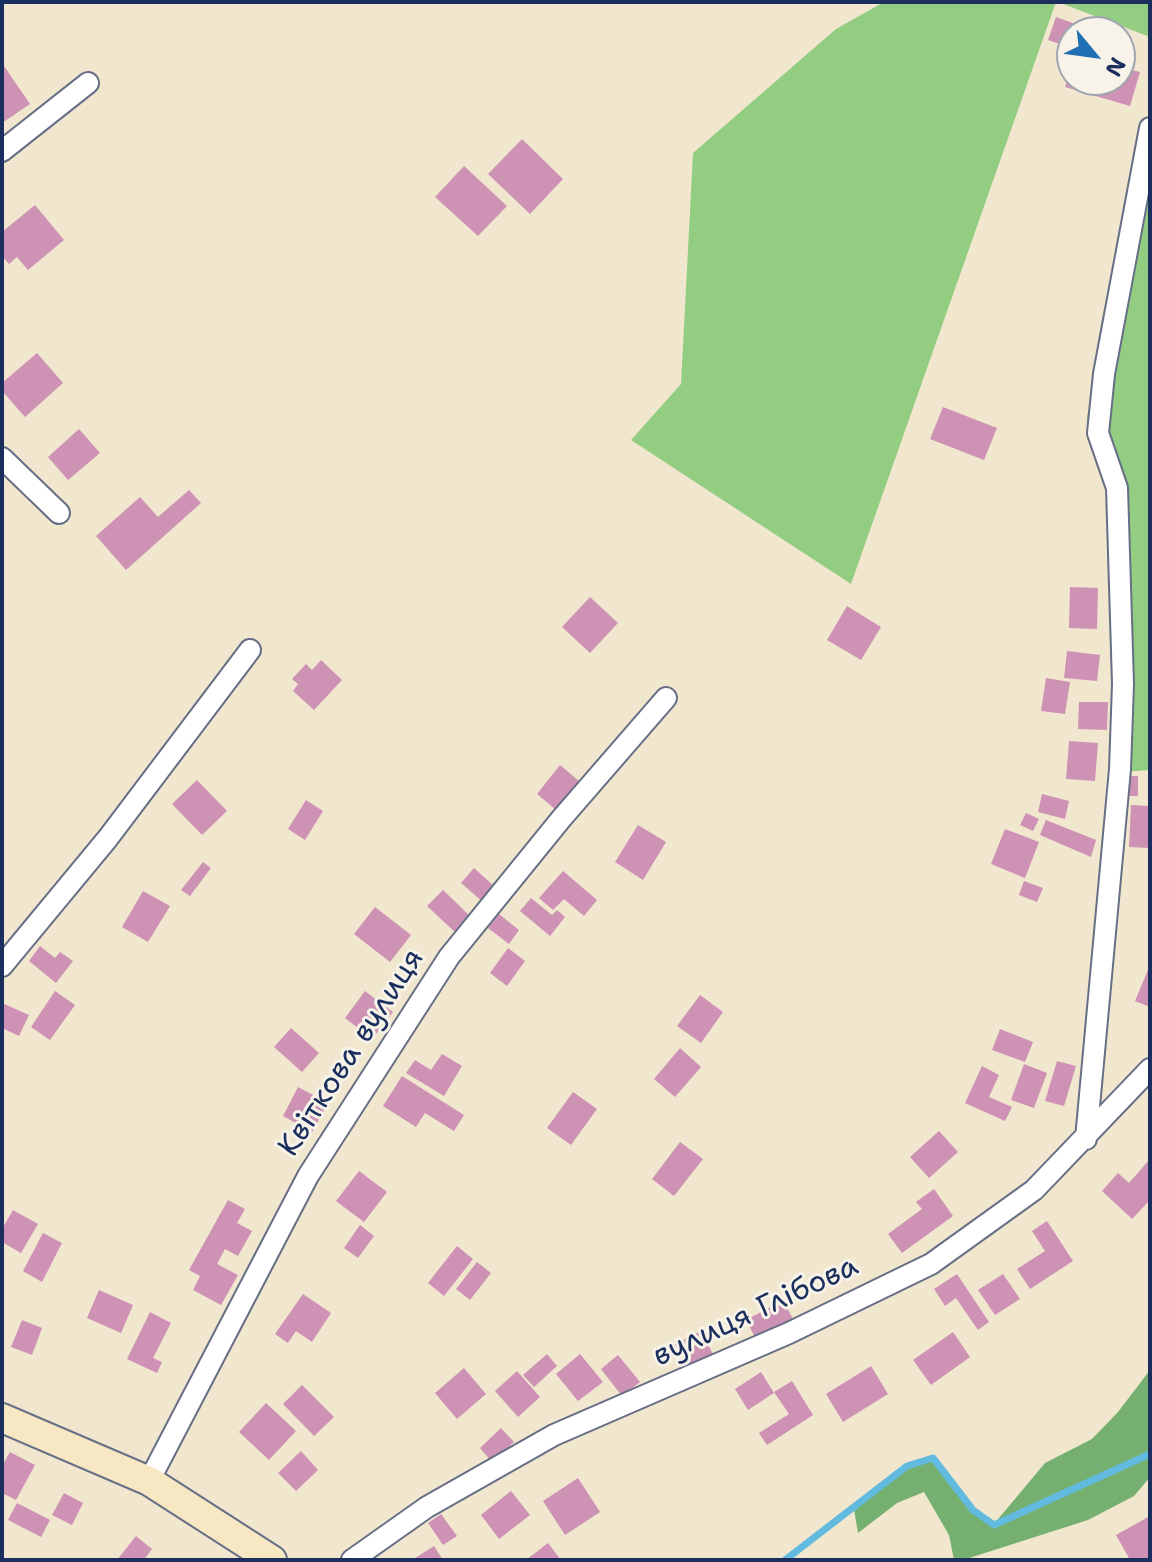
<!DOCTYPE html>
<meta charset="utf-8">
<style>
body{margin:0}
#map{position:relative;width:1152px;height:1562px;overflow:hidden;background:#f1e6ce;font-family:"Shantell Sans",sans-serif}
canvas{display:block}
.frame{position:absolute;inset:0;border:4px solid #1b2f5e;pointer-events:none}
.north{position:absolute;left:1056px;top:16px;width:80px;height:80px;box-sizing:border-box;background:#f7f3e8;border:2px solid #9fa5b1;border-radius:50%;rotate:119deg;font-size:22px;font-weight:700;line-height:32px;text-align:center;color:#1b2f5e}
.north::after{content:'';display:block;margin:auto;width:28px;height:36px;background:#1f6fb2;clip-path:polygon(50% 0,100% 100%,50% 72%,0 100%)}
</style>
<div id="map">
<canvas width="1152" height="1562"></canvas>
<div class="frame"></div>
<div class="north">N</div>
</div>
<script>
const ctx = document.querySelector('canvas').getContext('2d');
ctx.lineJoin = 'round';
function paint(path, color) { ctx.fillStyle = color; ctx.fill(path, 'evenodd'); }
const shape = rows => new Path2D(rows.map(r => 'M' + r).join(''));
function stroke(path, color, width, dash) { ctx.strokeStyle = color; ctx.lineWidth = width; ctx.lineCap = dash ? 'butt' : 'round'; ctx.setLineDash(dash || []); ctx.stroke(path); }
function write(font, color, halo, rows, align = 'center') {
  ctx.font = font + ' "Shantell Sans",sans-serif'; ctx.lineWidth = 6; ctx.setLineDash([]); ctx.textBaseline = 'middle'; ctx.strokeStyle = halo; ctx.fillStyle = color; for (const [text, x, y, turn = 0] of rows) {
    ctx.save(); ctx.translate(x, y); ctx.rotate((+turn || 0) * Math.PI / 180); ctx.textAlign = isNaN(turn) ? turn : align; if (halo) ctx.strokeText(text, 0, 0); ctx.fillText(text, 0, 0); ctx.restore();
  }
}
const green = shape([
 [884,2,1056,2,851,584,631,440,681,384,693,153,836,29],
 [1058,2,1150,2,1150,37],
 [1150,117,1150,770,1110,773,1113,647,1109,495,1087,417,1143,165]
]);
const forest = shape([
 [1150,1370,1150,1477,1134,1496,1088,1520,963,1560,954,1560,949,1535,924,1492,897,1503,858,1533,854,1509,907,1466,933,1458,973,1510,994,1524,1045,1463,1092,1439,1118,1412]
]);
const stream = shape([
 [785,1560,907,1466,933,1458,973,1510,994,1525,1150,1454]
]);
const building = shape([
 [1056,17,1098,32,1072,32,1072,48,1048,40],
 [2,63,30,104,2,123],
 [1072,65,1072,80,1120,80,1120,67,1140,72,1130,106,1065,87],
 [522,139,563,179,530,214,488,174],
 [464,166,507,206,478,236,435,197],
 [35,205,64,240,28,270,17,257,9,264,2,256,2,232],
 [37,353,63,383,25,417,2,391,2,383],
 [943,407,997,428,984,460,930,439],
 [79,429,100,453,68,480,48,457],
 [189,490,201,503,126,570,96,536,140,497,158,517],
 [1070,587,1098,588,1097,629,1069,628],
 [590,597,618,623,590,653,562,627],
 [847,606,881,627,861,660,827,640],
 [1067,651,1100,655,1097,681,1064,678],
 [321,660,342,680,314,710,293,691,298,684,292,679,306,664,312,670],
 [1046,678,1070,682,1065,714,1041,711],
 [1079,702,1108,702,1107,730,1078,729],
 [1069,741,1098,743,1095,781,1066,779],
 [560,765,579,781,556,810,537,794],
 [1125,776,1138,776,1138,796,1125,796],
 [197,780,227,811,202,835,172,804],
 [1042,794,1069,801,1065,819,1038,812],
 [306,800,323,811,305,840,288,829],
 [1131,805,1150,806,1150,848,1129,847],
 [1026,813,1039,819,1033,831,1020,825],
 [1046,820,1096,840,1091,857,1040,835],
 [638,825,666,842,643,880,615,862],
 [1005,829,1039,842,1025,878,991,864],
 [203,862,211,868,190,896,181,890],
 [474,868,495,887,483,902,461,883],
 [563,871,597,900,584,916,564,899,553,910,539,898],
 [1024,881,1043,888,1037,902,1019,895],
 [443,890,472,918,457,934,427,906],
 [143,891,170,906,148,942,122,927],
 [531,898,552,915,557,910,565,917,550,936,520,911],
 [375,907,411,935,390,962,354,934],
 [499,914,519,930,509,944,488,928],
 [40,946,55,958,60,952,73,961,56,983,29,961],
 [508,948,525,961,507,986,490,973],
 [1150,965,1150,1007,1135,1001],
 [55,991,75,1005,50,1040,31,1027],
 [365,991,393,1012,372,1039,345,1018],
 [700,995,723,1012,701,1043,677,1026],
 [2,1003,29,1015,19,1036,2,1028],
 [291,1028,319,1053,302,1072,274,1047],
 [1000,1029,1033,1042,1025,1062,992,1050],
 [680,1048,701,1067,675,1097,654,1079],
 [442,1054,462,1066,444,1096,406,1073,415,1060,431,1070],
 [1057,1061,1076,1066,1064,1106,1045,1101],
 [1024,1064,1047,1073,1034,1108,1011,1100],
 [982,1066,999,1075,989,1097,1012,1107,1005,1121,965,1103],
 [402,1076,464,1115,454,1131,425,1113,416,1127,383,1106],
 [298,1087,328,1103,312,1132,283,1116],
 [573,1092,597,1109,571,1145,547,1128],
 [939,1131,958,1152,929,1178,910,1157],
 [680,1142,703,1159,674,1196,652,1179],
 [1150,1159,1150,1200,1132,1219,1102,1191,1118,1173,1129,1183],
 [359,1171,387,1192,364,1222,336,1201],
 [934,1189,953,1216,902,1253,888,1234,922,1209,916,1202],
 [228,1200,245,1209,237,1223,252,1231,238,1256,225,1249,217,1264,238,1275,221,1305,193,1290,200,1276,189,1270],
 [13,1210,38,1224,21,1253,2,1242,2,1229],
 [1047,1221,1073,1261,1030,1289,1017,1269,1045,1251,1032,1231],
 [360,1225,374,1236,358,1258,344,1248],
 [43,1233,62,1243,42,1282,23,1271],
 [457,1246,473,1259,444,1296,428,1283],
 [477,1262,491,1273,470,1300,456,1289],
 [957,1274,989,1322,978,1330,956,1298,945,1306,934,1289],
 [1003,1274,1020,1299,995,1315,978,1290],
 [99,1290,133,1305,121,1333,87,1318],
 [303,1294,331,1313,312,1342,296,1331,288,1343,275,1334],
 [783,1300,794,1321,757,1341,746,1320],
 [150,1312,171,1323,153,1358,162,1362,157,1373,127,1359],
 [22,1320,42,1328,32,1355,11,1347],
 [701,1331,714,1356,686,1371,673,1345],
 [953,1332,970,1357,931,1385,913,1360],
 [547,1354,557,1366,534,1387,523,1375],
 [580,1354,603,1382,578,1401,556,1374],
 [618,1355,640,1382,622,1396,601,1369],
 [871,1366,888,1394,843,1422,826,1394],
 [464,1368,486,1394,457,1419,435,1393],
 [517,1371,540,1397,518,1417,495,1391],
 [761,1372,774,1393,748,1410,735,1389],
 [792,1381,813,1415,767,1445,759,1433,789,1414,774,1392],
 [302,1385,334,1417,314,1436,283,1404],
 [266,1403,296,1431,269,1460,239,1432],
 [501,1428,514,1442,492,1462,480,1448],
 [301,1451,318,1470,296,1491,278,1473],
 [10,1452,35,1465,16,1500,2,1493,2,1466],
 [578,1478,600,1512,565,1535,543,1501],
 [511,1491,530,1515,499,1539,481,1515],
 [64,1493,83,1503,72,1525,52,1515],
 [17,1503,50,1520,41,1537,8,1520],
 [441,1514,457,1536,443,1545,428,1523],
 [1150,1516,1150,1560,1130,1560,1116,1535],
 [136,1536,152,1549,144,1560,117,1560],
 [548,1543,561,1560,526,1560],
 [434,1546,443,1560,412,1560]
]);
const street = shape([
 [2,151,88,83],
 [2,458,59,513],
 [2,966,108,838,250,650],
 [1086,1139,1120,769,1123,684,1117,488,1098,433,1104,374,1150,128],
 [149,1481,308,1176,449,957,561,819,666,698],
 [352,1560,427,1507,554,1435,789,1333,931,1264,1034,1190,1150,1069]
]);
const secondary = shape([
 [2,1418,149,1481,272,1560]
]);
const streetNames = [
 ["Квіткова вулиця",352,1053,-57],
 ["вулиця Глібова",756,1312,-25]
];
paint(green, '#93cd82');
paint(forest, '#76b070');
stroke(stream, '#62badf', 7);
paint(building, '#cd92b4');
stroke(street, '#666f85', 24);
stroke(secondary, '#666f85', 32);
stroke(street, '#fff', 20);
stroke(secondary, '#f7e8c3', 28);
write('30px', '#1b2f5e', '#f7f3e8', streetNames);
</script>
